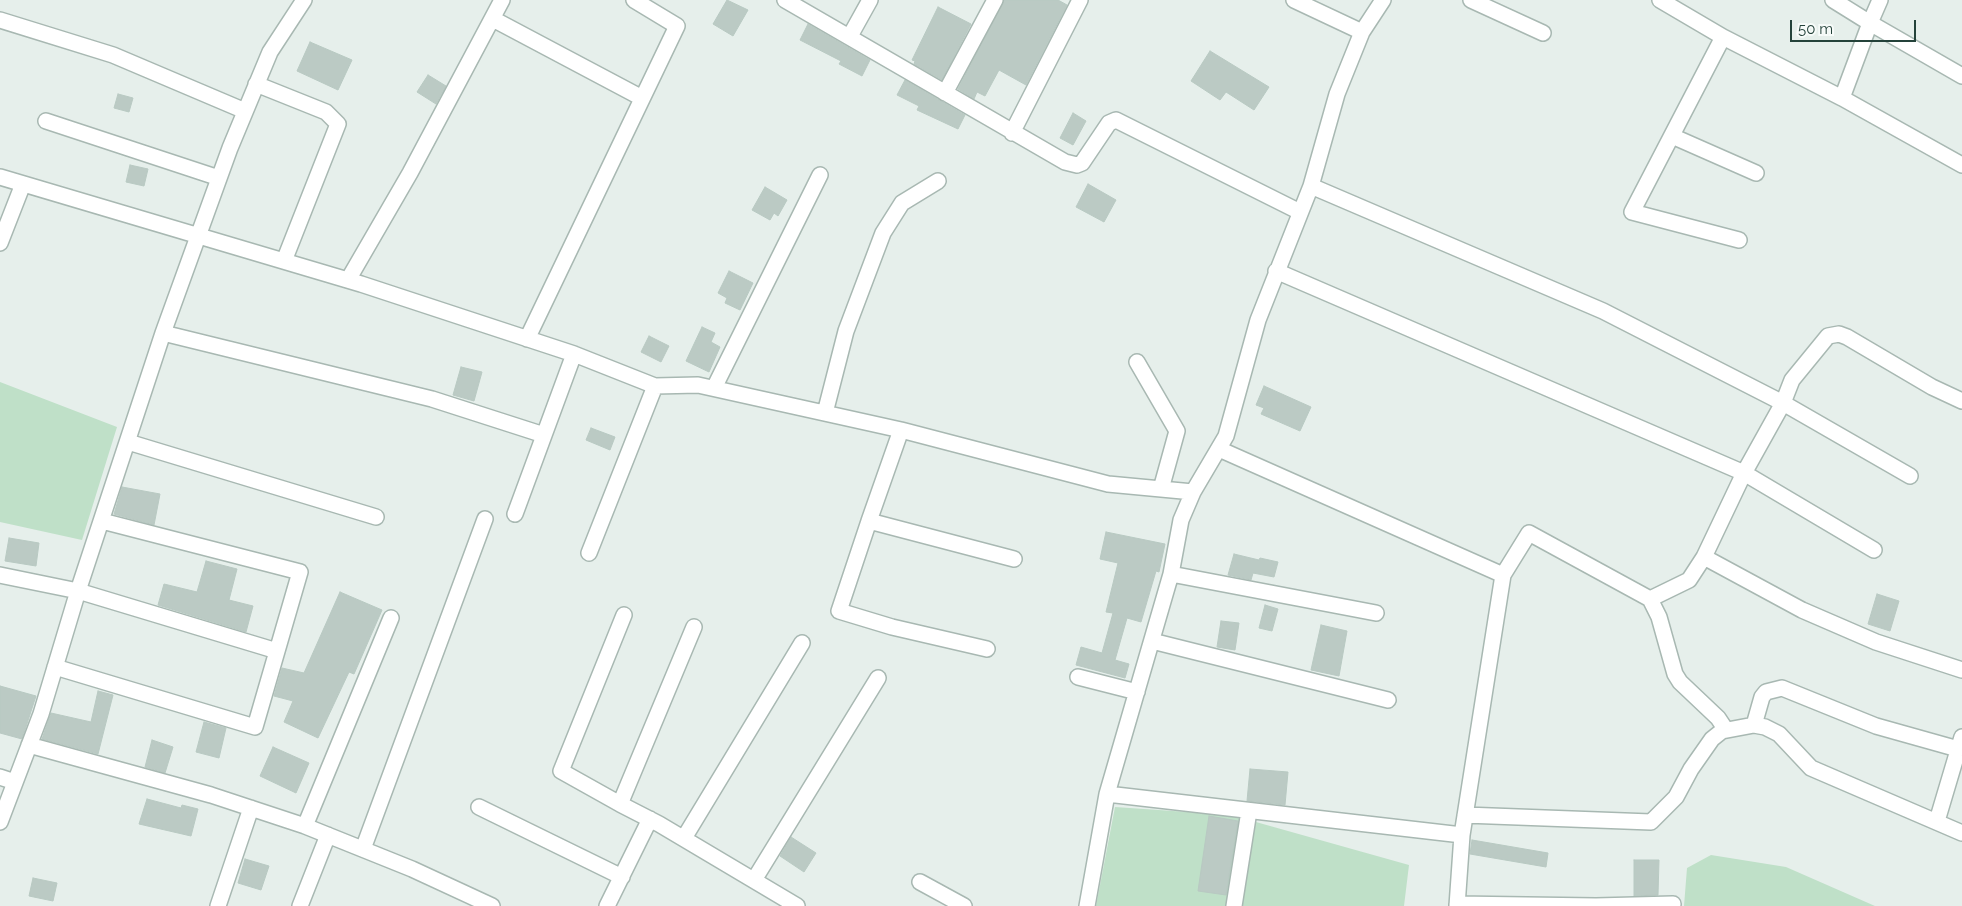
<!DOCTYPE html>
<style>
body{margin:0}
#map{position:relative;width:1962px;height:906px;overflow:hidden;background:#e6efeb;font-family:Raleway,sans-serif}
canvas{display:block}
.scale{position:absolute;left:1790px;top:20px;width:126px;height:22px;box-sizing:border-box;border:2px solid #24423a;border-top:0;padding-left:6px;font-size:15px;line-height:18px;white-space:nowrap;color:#24423a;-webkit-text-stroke:4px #f7fbf9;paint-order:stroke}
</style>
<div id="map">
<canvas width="1962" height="906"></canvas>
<div class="scale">50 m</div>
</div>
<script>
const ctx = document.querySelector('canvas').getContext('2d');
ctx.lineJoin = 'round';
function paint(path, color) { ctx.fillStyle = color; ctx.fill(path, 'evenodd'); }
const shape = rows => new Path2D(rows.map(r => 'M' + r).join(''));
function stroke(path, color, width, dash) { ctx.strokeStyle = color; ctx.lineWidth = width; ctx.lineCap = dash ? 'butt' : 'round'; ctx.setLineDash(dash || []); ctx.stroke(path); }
const green = shape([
 [0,382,117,427,82,540,0,522],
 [1115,807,1231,815,1409,865,1404,906,1096,906],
 [1711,855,1786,867,1875,906,1684,906,1687,868]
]);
const building = shape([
 [727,0,748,10,733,36,713,24,727,0],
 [1004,0,1058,0,1067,5,1026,85,999,70,985,96,977,92,974,99,958,89,1004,0],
 [938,7,971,24,942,80,914,64,915,61,912,60,938,7],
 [808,24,870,60,862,76,839,64,841,61,800,40,808,24],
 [310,42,352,60,338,90,297,71,310,42],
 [1210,51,1269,87,1254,110,1226,92,1220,100,1191,81,1210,51],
 [428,75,446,86,436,104,417,92,428,75],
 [905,80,965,115,958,129,917,110,919,106,897,95,905,80],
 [118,94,133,98,129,112,114,108,118,94],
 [1073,113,1086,121,1073,145,1060,138,1073,113],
 [130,165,148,169,144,186,126,182,130,165],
 [1088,184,1116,200,1104,222,1076,207,1088,184],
 [765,187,787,200,778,216,774,213,770,220,752,210,765,187],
 [729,271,753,283,740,310,725,303,727,298,718,293,729,271],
 [702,327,715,333,711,342,720,347,709,372,686,361,702,327],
 [649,336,669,346,661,362,641,352,649,336],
 [461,367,482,372,474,401,453,395,461,367],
 [1264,386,1311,407,1300,431,1261,414,1264,408,1256,405,1264,386],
 [591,428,615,437,610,450,586,440,591,428],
 [122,487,160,494,154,525,114,514,122,487],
 [1106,532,1165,544,1159,572,1156,571,1141,622,1127,618,1115,660,1129,664,1125,678,1076,665,1081,647,1102,653,1113,613,1106,612,1118,563,1100,559,1106,532],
 [9,538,39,543,36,566,5,561,9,538],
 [1234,554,1259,560,1260,558,1278,562,1274,577,1253,573,1251,580,1228,575,1234,554],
 [206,561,237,569,229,600,253,606,246,632,158,605,164,584,197,592,206,561],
 [340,592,382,610,354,674,349,672,318,738,284,722,293,701,274,696,282,668,304,673,340,592],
 [1877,594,1899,601,1890,631,1868,624,1877,594],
 [1265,605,1278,609,1272,631,1259,628,1265,605],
 [1221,621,1239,623,1235,650,1217,647,1221,621],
 [1321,625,1347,631,1339,676,1311,670,1321,625],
 [0,686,36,696,22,739,0,733,0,686],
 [98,691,113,695,98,754,42,739,51,713,91,722,98,691],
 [204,722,226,728,219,758,196,752,204,722],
 [152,740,173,747,165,773,145,767,152,740],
 [273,747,309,763,296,793,260,776,273,747],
 [1250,769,1288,772,1285,805,1247,801,1250,769],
 [147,799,181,808,182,805,198,809,191,836,139,824,147,799],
 [1209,816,1238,821,1226,895,1198,891,1209,816],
 [791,837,816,853,804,872,780,856,791,837],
 [1472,840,1548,853,1546,867,1470,854,1472,840],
 [245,859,269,866,261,890,238,883,245,859],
 [1634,860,1659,860,1658,895,1634,896,1634,860],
 [33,878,57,883,53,901,29,896,33,878]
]);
const minor = shape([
 [785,0,1065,162,1077,165,1082,163,1109,123,1116,120,1300,212],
 [1294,0,1362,32],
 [1471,0,1543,33],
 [1660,0,1723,37,1842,98],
 [1833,0,1870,23,1842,98,1962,165],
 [1880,0,1870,23,1962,76],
 [493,19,642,98],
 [0,20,113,55,245,111],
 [850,36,870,0],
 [1723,37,1632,212,1739,240],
 [256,84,326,112,338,124,284,261],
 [945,93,995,0],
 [46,121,219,178],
 [1012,133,1080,0],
 [1672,136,1756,173],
 [0,177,361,284,574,354,655,386,698,385,901,430,1108,484,1193,492],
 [0,243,23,184],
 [1276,271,1744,473,1783,403,1603,311,1311,186],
 [348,280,410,173,502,0],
 [163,333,432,399,544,435],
 [527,339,677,26,634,0],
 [1137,362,1177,431,1161,489],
 [714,388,820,175],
 [825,413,846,331,883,233,902,203,938,181],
 [901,430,869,521,1014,559],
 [128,442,376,517],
 [1219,449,1503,575,1462,835,1457,906],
 [1910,476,1783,403,1792,380,1828,336,1839,334,1847,337,1932,387,1962,401],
 [515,514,574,354],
 [869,521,839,611,892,627,987,649],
 [589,553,655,386],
 [1704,557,1802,610,1876,642,1962,670],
 [1171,574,1376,613],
 [0,575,78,591,277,651],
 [1503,575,1529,533,1650,599,1659,617,1675,674,1680,682,1718,718,1726,730],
 [1650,599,1689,580,1704,557,1744,473,1874,550],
 [694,627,620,804,659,824,797,906],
 [1152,641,1388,700],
 [55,667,255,727,300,572,102,521],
 [1078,677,1137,692],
 [1754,725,1762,697,1766,692,1782,688,1876,726,1958,749],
 [29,745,211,795,305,826,412,869,492,906],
 [0,777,15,782],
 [1107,794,1462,835],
 [620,804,561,771,624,615],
 [479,807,622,877],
 [1465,815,1651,822,1676,797,1691,769,1712,739,1722,731,1754,725,1765,727,1779,734,1811,768,1962,833],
 [1937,821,1962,737],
 [0,822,41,714,78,591,163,333,230,148,270,52,304,0],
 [305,826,391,618],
 [684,838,802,643],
 [363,849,485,519],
 [754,880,878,678],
 [920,882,964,906],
 [1457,904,1596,906,1673,904],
 [218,906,251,808],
 [300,906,328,835],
 [607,906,650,819],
 [1087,906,1107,794,1171,574,1181,520,1193,492,1226,436,1258,320,1311,186,1337,94,1362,32,1383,0],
 [1234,906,1249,811]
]);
paint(green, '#bfe0c8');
paint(building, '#bbcac4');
stroke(building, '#b8c9c2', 1);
stroke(minor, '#a8b8b2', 18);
stroke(minor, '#fff', 15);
</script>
